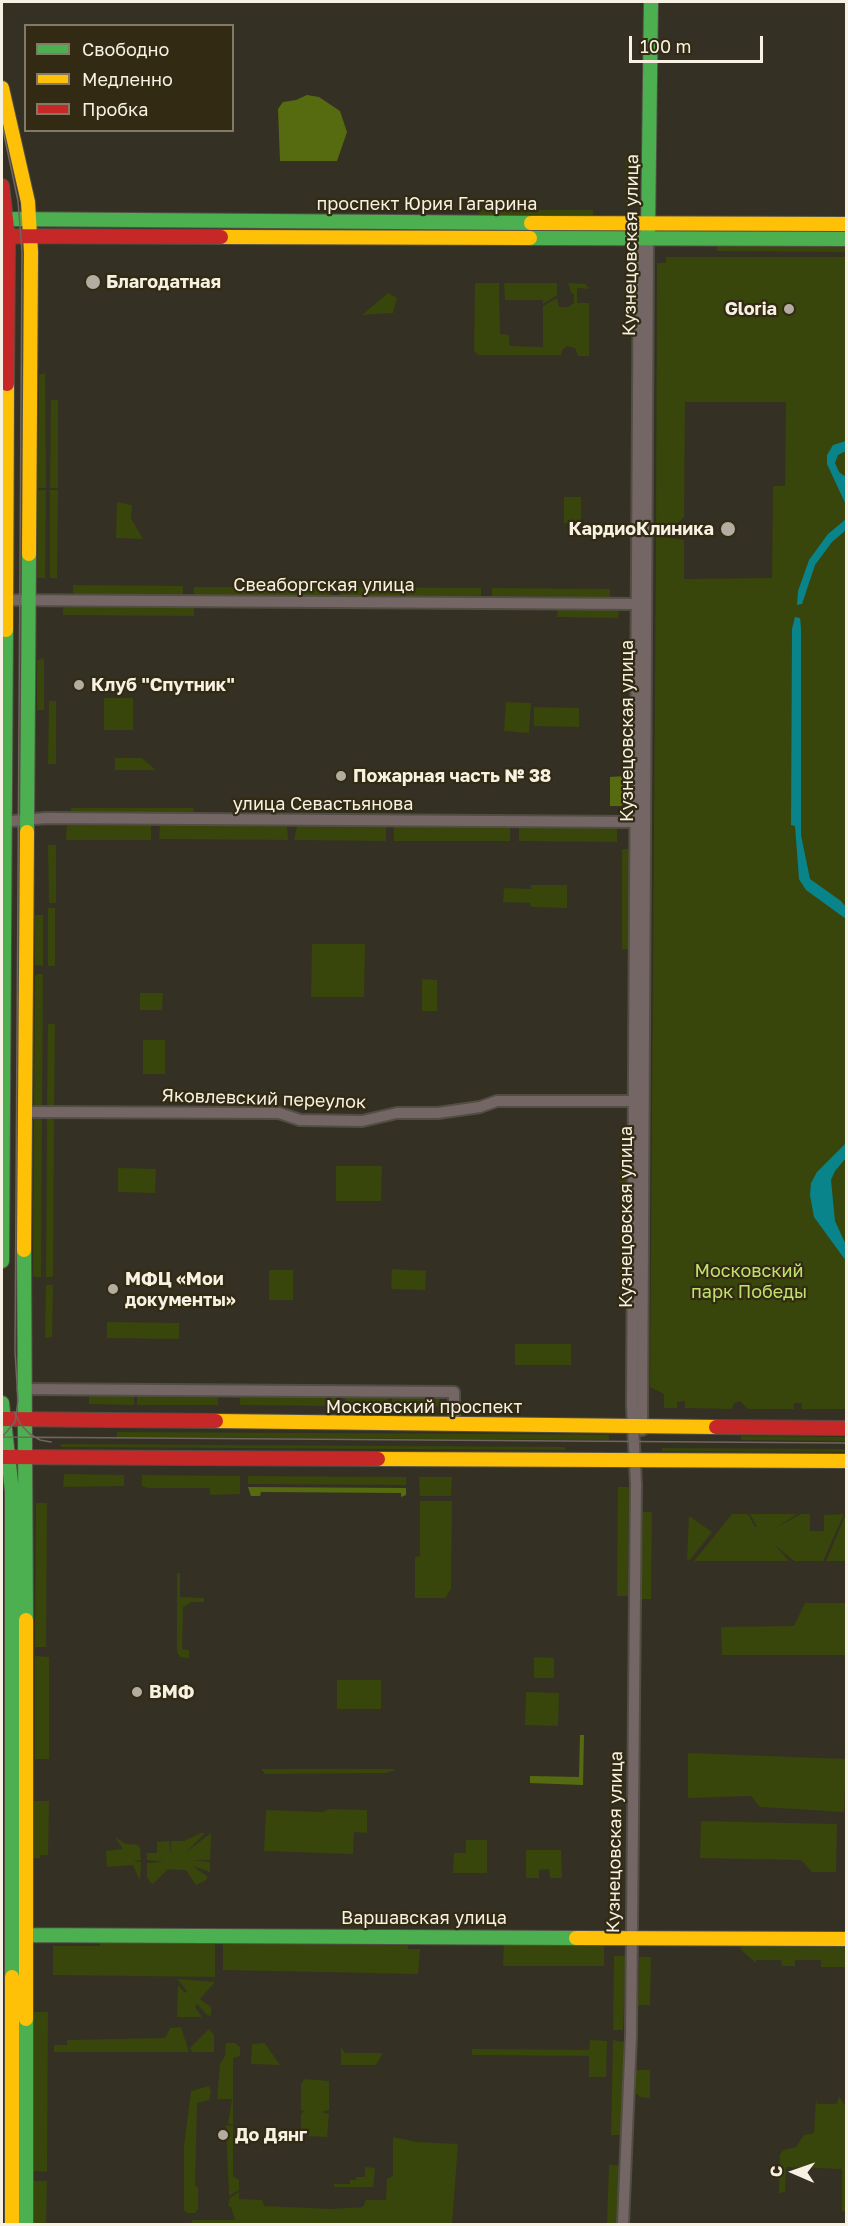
<!DOCTYPE html>
<meta charset="utf-8">
<style>
body{margin:0}
#map{position:relative;width:848px;height:2226px;overflow:hidden;background:#353024;font-family:"Golos Text",sans-serif}
canvas{display:block}
.frame{position:absolute;inset:0;border:3px solid #f6f1e3;pointer-events:none}
.legend{position:absolute;left:24px;top:24px;width:210px;height:108px;box-sizing:border-box;background:#322a13;border:2px solid #807a66;margin:0;padding:8px 10px;list-style:none;font-size:18px;color:#f6f1e3}
.legend li{display:flex;align-items:center;gap:12px;height:30px}
.legend b{width:30px;border:2px solid #807a66}
.north{position:absolute;left:764px;top:2142px;width:60px;height:60px;-webkit-text-stroke:4px #322a13;paint-order:stroke;rotate:272deg;font-size:16px;font-weight:700;line-height:24px;text-align:center;color:#f6f1e3}
.north::after{content:'';display:block;margin:auto;width:21px;height:27px;background:#f6f1e3;clip-path:polygon(50% 0,100% 100%,50% 72%,0 100%)}
.scale{position:absolute;left:629px;top:36px;width:134px;height:27px;box-sizing:border-box;border:3px solid #f6f1e3;border-top:0;padding-left:8px;font-size:18px;line-height:21px;white-space:nowrap;color:#f6f1e3;-webkit-text-stroke:4px #322a13;paint-order:stroke}
</style>
<div id="map">
<canvas width="848" height="2226"></canvas>
<div class="frame"></div>
<ul class="legend">
<li><b style="height:8px;background:#4caf50"></b>Свободно</li>
<li><b style="height:8px;background:#ffc107"></b>Медленно</li>
<li><b style="height:8px;background:#c62828"></b>Пробка</li>
</ul>
<div class="north">С</div>
<div class="scale">100 m</div>
</div>
<script>
const ctx = document.querySelector('canvas').getContext('2d');
ctx.lineJoin = 'round';
function paint(path, color) { ctx.fillStyle = color; ctx.fill(path, 'evenodd'); }
const shape = rows => new Path2D(rows.map(r => 'M' + r).join(''));
function stroke(path, color, width, dash) { ctx.strokeStyle = color; ctx.lineWidth = width; ctx.lineCap = dash ? 'butt' : 'round'; ctx.setLineDash(dash || []); ctx.stroke(path); }
function write(font, color, halo, rows, align = 'center') {
  ctx.font = font + ' "Golos Text",sans-serif'; ctx.lineWidth = 4.5; ctx.setLineDash([]); ctx.textBaseline = 'middle'; ctx.strokeStyle = halo; ctx.fillStyle = color; for (const [text, x, y, turn = 0] of rows) {
    ctx.save(); ctx.translate(x, y); ctx.rotate((+turn || 0) * Math.PI / 180); ctx.textAlign = isNaN(turn) ? turn : align; if (halo) ctx.strokeText(text, 0, 0); ctx.fillText(text, 0, 0); ctx.restore();
  }
}
const green = shape([
 [626,157,635,157,634,205,626,204],
 [476,210,593,210,593,218,480,216],
 [717,245,846,246,846,252,717,251],
 [666,257,846,257,846,1409,802,1409,802,1403,794,1403,794,1409,748,1409,740,1401,734,1403,732,1409,685,1408,685,1401,677,1402,677,1408,664,1408,664,1394,650,1387,656,536,684,540,684,579,772,578,773,486,785,486,786,402,685,402,684,517,677,524,656,524,657,263,666,263],
 [475,283,499,283,500,334,509,335,509,346,543,347,543,306,557,298,559,307,568,307,574,303,574,294,571,293,568,283,586,284,589,289,577,288,577,303,589,303,589,356,578,356,575,348,567,346,562,350,561,355,478,355,474,351],
 [504,283,557,283,557,295,543,304,543,300,505,300],
 [388,293,397,298,393,313,362,315],
 [45,373,46,488,38,488,39,375],
 [51,400,58,400,58,488,50,488],
 [38,490,46,490,45,578,37,578],
 [50,490,58,490,57,578,50,578],
 [564,497,581,497,581,523,564,523],
 [117,502,132,505,131,518,143,539,116,538],
 [73,585,183,586,183,595,73,594],
 [194,587,331,587,331,596,194,595],
 [340,587,481,588,481,596,340,596],
 [492,588,610,589,610,598,492,596],
 [63,607,194,608,194,616,63,615],
 [558,609,616,610,619,611,618,618,557,617],
 [44,658,44,710,37,710,37,660],
 [104,698,133,698,133,730,104,730],
 [49,701,56,701,56,764,48,764],
 [506,702,531,703,529,733,504,731],
 [534,707,579,708,579,727,534,726],
 [115,758,142,758,156,770,115,770],
 [71,808,193,808,194,813,71,812],
 [67,825,151,825,151,840,66,840],
 [160,825,287,826,288,840,159,839],
 [297,826,386,827,386,841,294,840],
 [394,827,510,827,510,841,394,841],
 [519,827,617,828,617,842,519,841],
 [48,845,56,845,56,903,49,903],
 [622,849,629,849,628,949,622,949],
 [531,885,567,885,567,908,531,907,530,903,503,902,504,888,531,889],
 [48,908,55,908,55,966,48,966],
 [35,915,43,915,43,966,35,965],
 [312,944,365,944,364,997,311,997],
 [38,974,43,974,42,1108,34,1106,35,976],
 [422,979,437,980,437,1011,422,1011],
 [140,993,163,993,162,1010,140,1010],
 [48,1024,55,1024,54,1108,47,1108],
 [143,1040,165,1040,165,1074,143,1074],
 [42,1116,41,1277,36,1277,33,1276,34,1118],
 [47,1116,54,1116,53,1277,46,1277],
 [620,1132,627,1132,627,1194,620,1194],
 [336,1166,382,1166,381,1201,336,1201],
 [118,1168,156,1169,155,1193,118,1192],
 [620,1228,627,1228,626,1289,620,1289],
 [392,1269,426,1271,425,1290,391,1289],
 [269,1270,293,1270,293,1300,269,1300],
 [46,1285,53,1285,52,1337,45,1338],
 [107,1322,179,1323,179,1339,107,1338],
 [515,1344,571,1344,571,1365,515,1365],
 [89,1393,134,1394,134,1405,89,1404],
 [137,1394,218,1395,218,1405,137,1405],
 [240,1395,338,1396,338,1406,240,1405],
 [345,1396,388,1396,389,1406,345,1406],
 [392,1396,440,1397,439,1406,392,1406],
 [117,1432,498,1434,609,1435,609,1440,117,1437],
 [741,1436,846,1437,846,1441,741,1440],
 [61,1444,565,1447,565,1450,61,1447],
 [662,1448,846,1449,846,1452,662,1451],
 [64,1474,124,1475,124,1486,63,1487],
 [142,1475,240,1476,240,1494,210,1495,210,1488,148,1488,142,1486],
 [248,1476,406,1477,406,1485,248,1484],
 [419,1477,452,1477,451,1496,420,1496],
 [618,1487,629,1487,628,1596,617,1596],
 [420,1501,452,1501,451,1589,445,1598,415,1598,415,1557,420,1556],
 [36,1503,47,1503,46,1647,35,1647],
 [642,1512,652,1512,651,1599,641,1599],
 [732,1514,748,1514,755,1527,757,1527,750,1514,797,1514,775,1528,801,1514,810,1514,810,1531,824,1531,824,1515,844,1514,823,1561,794,1561,775,1545,789,1561,694,1561],
 [846,1514,846,1561,826,1561],
 [689,1516,712,1532,690,1560,687,1559],
 [177,1573,180,1573,180,1597,204,1598,204,1602,192,1602,183,1607,182,1649,189,1650,189,1658,180,1657,177,1652],
 [805,1603,846,1603,846,1655,722,1655,721,1627,794,1626],
 [35,1656,49,1657,49,1759,35,1759],
 [534,1657,554,1658,554,1678,534,1678],
 [337,1680,381,1680,381,1709,337,1709],
 [526,1692,559,1693,558,1726,525,1725],
 [688,1753,846,1759,844,1812,760,1807,751,1796,688,1798],
 [261,1769,394,1769,396,1770,385,1773,265,1774],
 [34,1801,49,1801,48,1855,41,1855,40,1858,34,1858],
 [329,1809,367,1810,367,1833,354,1832,353,1854,264,1851,266,1810,323,1812],
 [701,1821,837,1824,836,1872,812,1872,801,1860,700,1858],
 [201,1833,205,1833,185,1853,211,1833,210,1860,193,1860,210,1862,210,1872,193,1866,208,1877,206,1880,196,1885,186,1870,168,1869,153,1884,150,1882,147,1877,147,1863,163,1862,147,1860,147,1853,157,1853,157,1842,169,1841,171,1854,171,1841,184,1841],
 [115,1837,126,1844,138,1845,140,1848,141,1860,133,1861,141,1862,140,1881,133,1865,107,1867,106,1851,123,1849],
 [466,1840,487,1840,487,1873,453,1873,454,1853,466,1853],
 [526,1850,561,1850,562,1878,550,1878,549,1869,539,1870,539,1878,526,1878],
 [223,1939,408,1940,408,1949,420,1949,418,1974,223,1970],
 [504,1940,604,1941,604,1966,503,1966],
 [100,1942,215,1943,215,1977,53,1975,53,1946,100,1946],
 [742,1946,846,1947,846,1967,821,1967,821,1960,795,1960,795,1966,782,1966,781,1960,756,1960,756,1963,740,1949],
 [614,1956,626,1956,623,2030,613,2030],
 [639,1957,651,1957,650,2005,638,2005],
 [177,1979,215,1982,200,1999,211,2007,211,2016,207,2015,197,2004,195,2007,202,2017,177,2017,178,1985,185,1993,187,1991],
 [34,2012,48,2012,47,2172,34,2171],
 [181,2027,189,2052,54,2052,54,2045,67,2045,67,2040,165,2038,170,2028],
 [209,2029,214,2035,214,2052,192,2052,190,2048],
 [590,2040,607,2041,606,2077,589,2077,589,2056,472,2055,472,2049,589,2050],
 [613,2040,624,2042,621,2135,611,2135],
 [226,2043,235,2043,240,2047,240,2056,233,2058,233,2125,228,2123,232,2099,217,2099,220,2064,225,2056],
 [264,2043,266,2045,280,2065,251,2064,252,2044],
 [341,2047,345,2053,383,2053,376,2065,341,2065],
 [636,2070,650,2070,650,2098,640,2097,636,2093],
 [304,2079,329,2081,329,2110,321,2112,329,2114,327,2137,301,2136,301,2114,304,2111,301,2110,301,2084],
 [209,2086,211,2092,209,2100,197,2103,195,2186,198,2187,198,2209,195,2213,187,2213,184,2210,184,2146,191,2091],
 [839,2096,846,2107,846,2212,842,2211,842,2169,786,2167,785,2192,779,2193,780,2154,784,2150,796,2147,804,2135,814,2133,816,2098,817,2104,837,2104],
 [226,2125,233,2126,233,2176,239,2180,239,2190,229,2196],
 [393,2137,416,2142,458,2144,452,2224,190,2224,193,2220,235,2220,231,2207,228,2206,230,2198,239,2192,239,2199,262,2200,264,2206,331,2209,363,2207,366,2200,386,2200,387,2179,393,2176],
 [609,2165,619,2165,617,2224,607,2224],
 [365,2167,375,2168,373,2187,334,2187,334,2184,350,2184,350,2180,356,2180,356,2177,365,2177],
 [34,2181,47,2181,46,2224,33,2224]
]);
const forest = shape([
 [307,95,319,97,340,111,347,132,337,161,280,161,278,109,283,102,296,100],
 [624,776,624,804,621,806,610,806,610,777],
 [248,1487,406,1488,406,1495,401,1497,401,1493,261,1492,260,1496,251,1496],
 [580,1735,584,1735,583,1785,530,1783,530,1776,579,1777]
]);
const water = shape([
 [846,441,846,451,838,455,835,463,839,472,846,477,846,505,827,464,827,455,833,445],
 [846,519,846,530,832,542,815,565,802,604,797,605,798,591,809,560,828,534],
 [795,617,800,618,801,628,801,835,810,879,841,901,846,907,846,919,806,890,799,879,795,826,791,825,792,629],
 [846,1143,846,1158,835,1171,831,1180,835,1221,846,1245,846,1261,814,1217,810,1195,811,1183,817,1172]
]);
const street = shape([
 [2,600,643,604],
 [2,822,46,818,640,822],
 [25,1112,279,1113,300,1120,362,1121,397,1113,438,1113,480,1107,497,1101,638,1101],
 [23,1389,454,1392,454,1425],
 [642,1430,648,238],
 [623,2224,631,2036,636,1484,632,1405,639,233]
]);
const fast = shape([
 [2,219,531,223],
 [648,232,651,2],
 [530,238,846,239],
 [27,832,29,554],
 [24,1250,26,1620],
 [2,1261,6,630],
 [2,1403,12,1491,12,1977],
 [16,1935,576,1938],
 [26,2224,26,2019]
]);
const slow = shape([
 [2,88,28,202,31,252,29,554],
 [531,223,846,224],
 [221,237,530,238],
 [6,630,7,384],
 [24,1250,27,832],
 [216,1421,716,1427],
 [378,1459,846,1461],
 [26,1620,26,2019],
 [576,1938,846,1939],
 [12,1977,12,2224]
]);
const jam = shape([
 [2,186,8,236,7,384],
 [2,236,221,237],
 [2,1419,216,1421],
 [716,1427,846,1428],
 [2,1457,378,1459]
]);
const tram = shape([
 [2,125,18,201,22,252,15,1351,18,1401,15,1422,2,1437],
 [14,1412,21,1425,30,1434,40,1440,51,1442],
 [2,1437,846,1443]
]);
const markers = [
 [93,282,8,"#b2ada0"],
 [789,309,6,"#b2ada0"],
 [728,529,8,"#b2ada0"],
 [79,685,6,"#b2ada0"],
 [341,776,6,"#b2ada0"],
 [113,1289,6,"#b2ada0"],
 [137,1692,6,"#b2ada0"],
 [223,2135,6,"#b2ada0"]
];
const streetNames = [
 ["проспект Юрия Гагарина",427,204],
 ["Кузнецовская улица",631,245,-89],
 ["Свеаборгская улица",324,585],
 ["Кузнецовская улица",627,731,-90],
 ["улица Севастьянова",323,804],
 ["Яковлевский переулок",264,1099,2],
 ["Кузнецовская улица",626,1217,-90],
 ["Московский проспект",424,1407],
 ["Кузнецовская улица",615,1842,-89],
 ["Варшавская улица",424,1918]
];
const poiNames = [
 ["Благодатная",106,282],
 ["Gloria",777,309,"right"],
 ["КардиоКлиника",714,529,"right"],
 ["Клуб \"Спутник\"",91,685],
 ["Пожарная часть № 38",353,776],
 ["МФЦ «Мои",125,1279],
 ["документы»",125,1300],
 ["ВМФ",149,1692],
 ["До Дянг",235,2135]
];
const parkNames = [
 ["Московский",749,1271],
 ["парк Победы",749,1292]
];
paint(green, '#38450b');
paint(forest, '#566b10');
paint(water, '#08848a');
stroke(street, '#524e44', 14);
stroke(fast, '#524e44', 16);
stroke(slow, '#524e44', 16);
stroke(jam, '#524e44', 16);
stroke(street, '#746665', 10);
stroke(fast, '#4caf50', 14);
stroke(slow, '#ffc107', 14);
stroke(jam, '#c62828', 14);
stroke(tram, '#6f6660', 1.5);
for (const [x, y, r, color] of markers) { const dot = new Path2D(); dot.arc(x, y, r, 0, 2 * Math.PI); ctx.fillStyle = color; ctx.fill(dot); stroke(dot, '#322a13', 2); }
write('18px', '#f6f1e3', '#322a13', streetNames);
write('bold 18px', '#f6f1e3', '#322a13', poiNames, 'left');
write('18px', '#bfe36a', '#322a13', parkNames);
</script>
